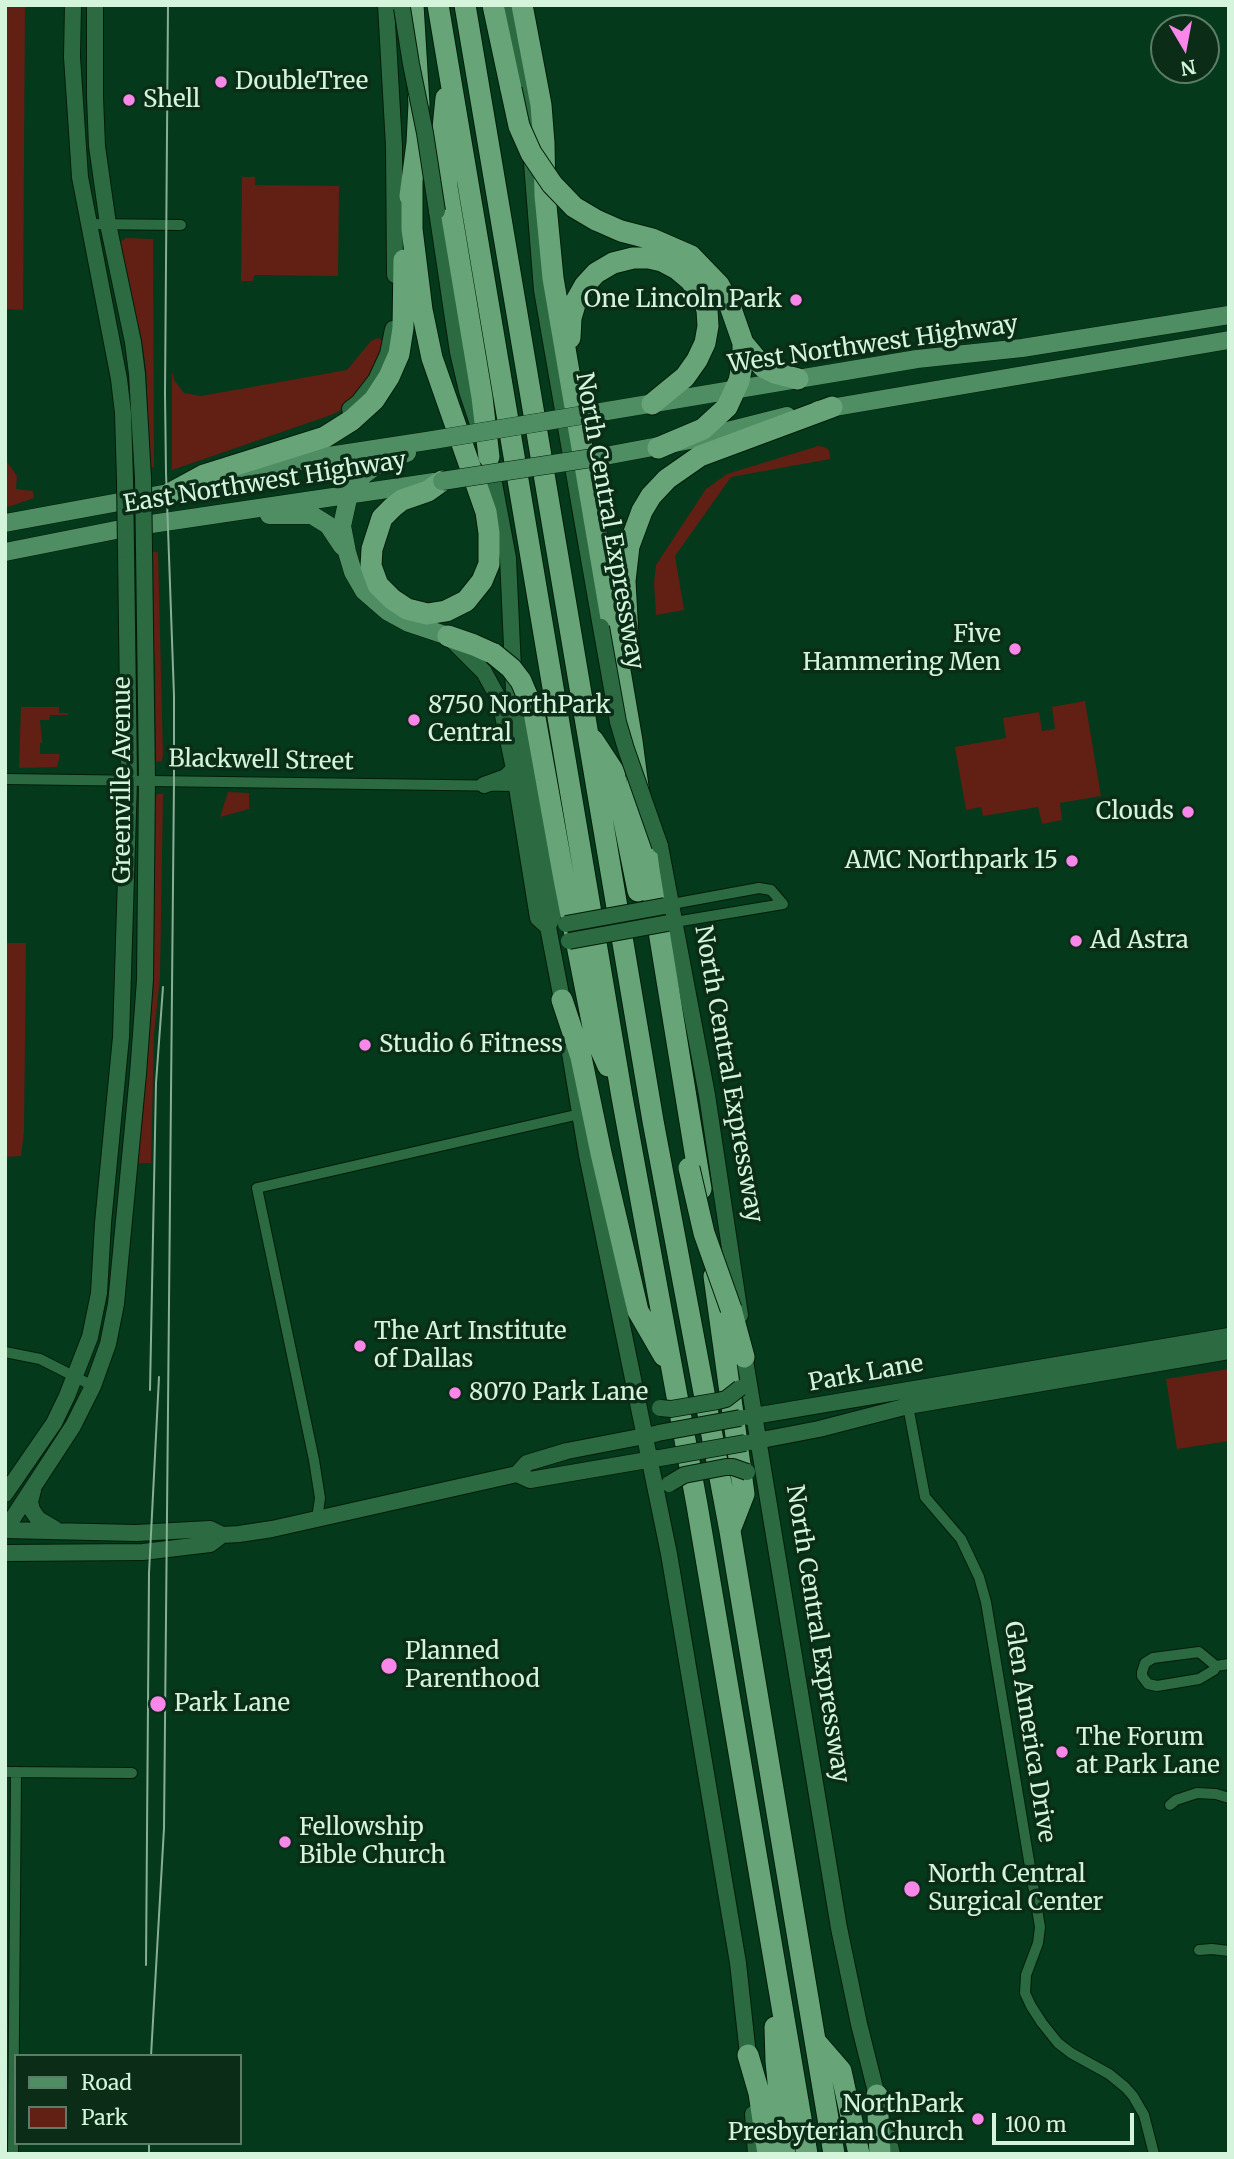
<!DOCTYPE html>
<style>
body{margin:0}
#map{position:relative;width:1234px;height:2159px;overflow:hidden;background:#05391b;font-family:Merriweather,serif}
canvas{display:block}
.frame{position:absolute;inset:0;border:7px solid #d4f4dc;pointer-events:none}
.legend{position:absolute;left:14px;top:2054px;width:228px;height:91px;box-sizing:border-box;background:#0b2c17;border:2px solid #5b7c66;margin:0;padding:9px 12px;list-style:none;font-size:21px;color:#d4f4dc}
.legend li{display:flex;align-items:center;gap:14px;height:35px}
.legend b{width:35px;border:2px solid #5b7c66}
.north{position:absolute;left:1150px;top:14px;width:70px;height:70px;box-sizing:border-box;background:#0b2c17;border:2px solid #5b7c66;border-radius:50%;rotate:170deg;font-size:19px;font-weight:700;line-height:28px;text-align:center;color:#d4f4dc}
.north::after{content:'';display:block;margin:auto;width:24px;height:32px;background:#f987e9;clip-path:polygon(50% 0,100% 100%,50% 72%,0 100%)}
.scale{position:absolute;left:992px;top:2113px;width:142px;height:32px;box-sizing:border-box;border:4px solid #d4f4dc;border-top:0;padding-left:9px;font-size:21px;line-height:24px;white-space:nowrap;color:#d4f4dc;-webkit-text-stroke:5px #0b2c17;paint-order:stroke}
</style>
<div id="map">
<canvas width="1234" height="2159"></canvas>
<div class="frame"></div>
<ul class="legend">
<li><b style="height:9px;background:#4f8d63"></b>Road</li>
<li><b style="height:19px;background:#621f13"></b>Park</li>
</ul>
<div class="north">N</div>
<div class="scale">100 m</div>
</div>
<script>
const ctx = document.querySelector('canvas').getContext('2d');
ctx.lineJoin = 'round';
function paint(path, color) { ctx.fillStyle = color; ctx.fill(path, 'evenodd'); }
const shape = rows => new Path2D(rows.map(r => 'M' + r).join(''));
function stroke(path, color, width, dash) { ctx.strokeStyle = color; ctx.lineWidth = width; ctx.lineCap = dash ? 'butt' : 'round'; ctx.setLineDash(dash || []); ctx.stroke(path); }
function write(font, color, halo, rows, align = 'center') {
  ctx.font = font + ' Merriweather,serif'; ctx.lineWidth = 7; ctx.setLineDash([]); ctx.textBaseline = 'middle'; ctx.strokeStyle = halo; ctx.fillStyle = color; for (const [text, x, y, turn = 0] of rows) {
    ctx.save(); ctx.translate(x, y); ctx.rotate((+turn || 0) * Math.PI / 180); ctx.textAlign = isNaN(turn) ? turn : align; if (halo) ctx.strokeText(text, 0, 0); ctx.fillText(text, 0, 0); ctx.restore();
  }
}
const green = shape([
 [5,5,25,5,23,310,5,309],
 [242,177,255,177,255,185,339,186,338,276,254,275,253,281,241,281],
 [126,238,153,239,154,467,150,467,146,368,141,337,119,243],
 [378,338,384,341,370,379,345,408,331,415,172,470,172,371,174,380,184,393,201,396,347,370,371,341],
 [818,446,824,447,829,450,830,459,731,477,675,556,684,610,656,615,654,583,656,565,706,489,727,474],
 [5,459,17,476,16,489,33,491,34,498,5,508],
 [153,552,158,552,163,755,162,761,156,762,155,668,152,617],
 [1085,701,1101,796,1060,803,1062,820,1042,824,1038,807,983,816,981,807,966,810,955,747,1006,738,1003,718,1039,712,1042,731,1055,729,1052,707],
 [21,707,59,707,59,713,68,713,68,715,50,715,49,720,40,720,42,743,40,743,40,754,60,754,57,767,19,768],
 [228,792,249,793,249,809,220,817],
 [158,794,163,794,160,977,154,1034,151,1163,138,1163,152,994,154,797],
 [5,943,26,943,24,1132,21,1156,5,1157],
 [1229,1369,1229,1441,1177,1449,1166,1379]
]);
const street = shape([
 [89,224,181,225],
 [5,779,516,786],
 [672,904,759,888,771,890,783,904],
 [675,922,783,904],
 [5,1352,40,1359,93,1386],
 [908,1406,925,1497,961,1539,979,1577,986,1602,1040,1927,1038,1943,1026,1975,1025,1993,1031,2006,1042,2023,1058,2043,1071,2053,1109,2074,1125,2087,1133,2096,1144,2115,1154,2154],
 [317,1519,320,1498,314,1460,257,1188,580,1114],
 [1216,1666,1199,1652,1153,1658,1145,1663,1142,1672,1142,1676,1148,1684,1157,1686,1199,1679,1214,1670,1216,1666,1229,1664],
 [5,1772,132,1773],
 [1170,1805,1176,1800,1197,1793,1216,1794,1229,1798],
 [1199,1950,1212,1949,1229,1951],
 [13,2154,16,1772]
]);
const secondary = shape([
 [73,5,72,57,80,177,119,379,123,413,125,480],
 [95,5,95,97,97,146,108,224,133,342,137,374,143,478],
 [386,5,394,146,395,275],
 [510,5,528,112,542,290,601,627],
 [437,211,458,352,467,391,479,427],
 [350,409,359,402,376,380,388,354,393,329],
 [490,462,508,558,514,691,553,915,548,927,564,1010],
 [452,640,484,672,500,701,514,769,538,918,548,927],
 [484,785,506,777,514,769],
 [660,846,707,1095,740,1315],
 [570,1053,587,1155,669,1554,738,1963,749,2064],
 [743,1348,839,1928,859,2024,879,2104],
 [748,1417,1229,1336],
 [751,1442,819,1429,908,1406,1229,1351],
 [517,1474,530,1480,659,1458],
 [33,1490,30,1502,32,1510,38,1519,55,1529],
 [5,1494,54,1423,67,1396,90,1337,99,1293,103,1223,121,1037,129,780,126,550],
 [5,1530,73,1426,93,1386,108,1344,116,1304,138,1074,145,980,147,780,144,548],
 [5,1530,136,1533,210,1529,222,1535,239,1534,272,1529,517,1474,527,1463,567,1451,655,1434],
 [5,1553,143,1552,210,1544,222,1535],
 [753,2114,756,2154],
 [885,2126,892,2154]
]);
const primary = shape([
 [818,410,1229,340],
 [595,413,917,359,1022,348,1229,315],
 [407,453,382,461,357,480,349,494,342,526,347,552,353,572,364,591,387,611,409,623,448,636],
 [605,456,696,439,787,416],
 [207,484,309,459,433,440],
 [269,515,312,515,328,525,342,546],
 [5,523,179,491],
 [5,552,131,527,434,482]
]);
const highway = shape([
 [438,5,622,1097,697,1505,807,2154],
 [465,5,653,1121,730,1531,834,2154],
 [493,5,511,89],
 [522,5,541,105,544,143,545,195,553,278,632,741,649,870,701,1189],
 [446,98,442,138,447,187,482,397,489,457],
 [412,182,412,229,422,310,432,358,486,512,489,533,489,564,482,581,466,601,446,611,427,614,407,609,392,599,378,585,371,566,372,549,382,518,393,507,402,500,428,491,442,481],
 [410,196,417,143,419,104,413,5],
 [596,220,621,231,652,239,691,256,719,285,729,303,743,343,763,367,775,373,798,379],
 [570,338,571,318,576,301,585,285,596,273,613,263,633,258,649,258,662,261,677,269,690,280,702,296,707,310,708,326,705,343,697,360,685,377,652,404],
 [658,448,703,429,727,407,739,381,743,360,743,343],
 [169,494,204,475,325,437,352,420,374,400,389,377,399,354,403,328,404,260],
 [448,636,474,645,494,654],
 [629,655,625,581,629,546,642,511,651,496,667,479,700,456,832,407],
 [534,712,564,879,595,1037,608,1066],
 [593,740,614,772,638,891],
 [562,1000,581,1057,601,1153,638,1311,664,1356],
 [714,1276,744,1494,730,1530],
 [731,1309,744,1357],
 [775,2027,776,2061,785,2154],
 [815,2041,841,2071,859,2154],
 [748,2055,759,2093,768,2154],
 [877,2095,880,2154]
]);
const tram = shape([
 [150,1390,156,1083,163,987],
 [146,1965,149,1573,159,1377],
 [151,2056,164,1828,174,780,174,696,166,473,165,393,168,5],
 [149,2154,149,2143]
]);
const secondaryBridge = shape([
 [402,8,411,64,425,133,437,211],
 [143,478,144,548],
 [125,480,126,550],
 [601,627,618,722,626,749,660,846],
 [566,924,665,906],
 [569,941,668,923],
 [660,1408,671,1409,718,1401,726,1399,740,1388],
 [658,1433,740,1418],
 [660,1458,745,1443],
 [669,1484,684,1475,726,1467,733,1467,747,1472]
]);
const primaryBridge = shape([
 [433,440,595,413],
 [442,481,605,456]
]);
const highwayBridge = shape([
 [511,89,519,126,531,153,552,184,574,207,596,220],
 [494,654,511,668,521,681,534,712],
 [689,1168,704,1233,731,1309]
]);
const markers = [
 [221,82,7,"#f987e9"],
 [129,100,7,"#f987e9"],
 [796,300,7,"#f987e9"],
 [1015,649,7,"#f987e9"],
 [414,720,7,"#f987e9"],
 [1188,812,7,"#f987e9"],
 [1072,861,7,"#f987e9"],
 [1076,941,7,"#f987e9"],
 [365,1045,7,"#f987e9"],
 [360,1346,7,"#f987e9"],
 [455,1393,7,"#f987e9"],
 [389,1666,9,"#f987e9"],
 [158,1704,9,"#f987e9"],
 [1062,1752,7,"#f987e9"],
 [285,1842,7,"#f987e9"],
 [912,1889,9,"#f987e9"],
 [978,2119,7,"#f987e9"]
];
const poiNames = [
 ["DoubleTree",235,82],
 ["Shell",143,100],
 ["One Lincoln Park",782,300,"right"],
 ["Five",1001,635,"right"],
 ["Hammering Men",1001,663,"right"],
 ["8750 NorthPark",428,706],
 ["Central",428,734],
 ["Clouds",1174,812,"right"],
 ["AMC Northpark 15",1058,861,"right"],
 ["Ad Astra",1090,941],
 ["Studio 6 Fitness",379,1045],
 ["The Art Institute",374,1332],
 ["of Dallas",374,1360],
 ["8070 Park Lane",469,1393],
 ["Planned",405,1652],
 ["Parenthood",405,1680],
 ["Park Lane",174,1704],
 ["The Forum",1076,1738],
 ["at Park Lane",1076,1766],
 ["Fellowship",299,1828],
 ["Bible Church",299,1856],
 ["North Central",928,1875],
 ["Surgical Center",928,1903],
 ["NorthPark",964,2105,"right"],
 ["Presbyterian Church",964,2133,"right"]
];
const streetNames = [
 ["West Northwest Highway",873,345,-8],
 ["East Northwest Highway",265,483,-9],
 ["North Central Expressway",609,521,80],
 ["Blackwell Street",261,761,1],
 ["Greenville Avenue",123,780,-90],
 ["North Central Expressway",728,1074,80],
 ["Park Lane",866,1374,-10],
 ["North Central Expressway",817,1634,81],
 ["Glen America Drive",1029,1732,81]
];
paint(green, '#621f13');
stroke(street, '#001d09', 12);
stroke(secondary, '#001d09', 18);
stroke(primary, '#001d09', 19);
stroke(highway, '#001d09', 23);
stroke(street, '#2c6a42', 10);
stroke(secondary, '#2c6a42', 16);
stroke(primary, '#4f8d63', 18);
stroke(highway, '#67a579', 21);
stroke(tram, '#88af95', 2);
stroke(secondaryBridge, '#001d09', 18, []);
stroke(primaryBridge, '#001d09', 19, []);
stroke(highwayBridge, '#001d09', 23, []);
stroke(secondaryBridge, '#2c6a42', 16);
stroke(primaryBridge, '#4f8d63', 18);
stroke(highwayBridge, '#67a579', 21);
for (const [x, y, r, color] of markers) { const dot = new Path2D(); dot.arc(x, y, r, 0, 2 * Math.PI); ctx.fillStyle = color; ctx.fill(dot); stroke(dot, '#0b2c17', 2.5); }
write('24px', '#d4f4dc', '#0b2c17', poiNames, 'left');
write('24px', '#d4f4dc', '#0b2c17', streetNames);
</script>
